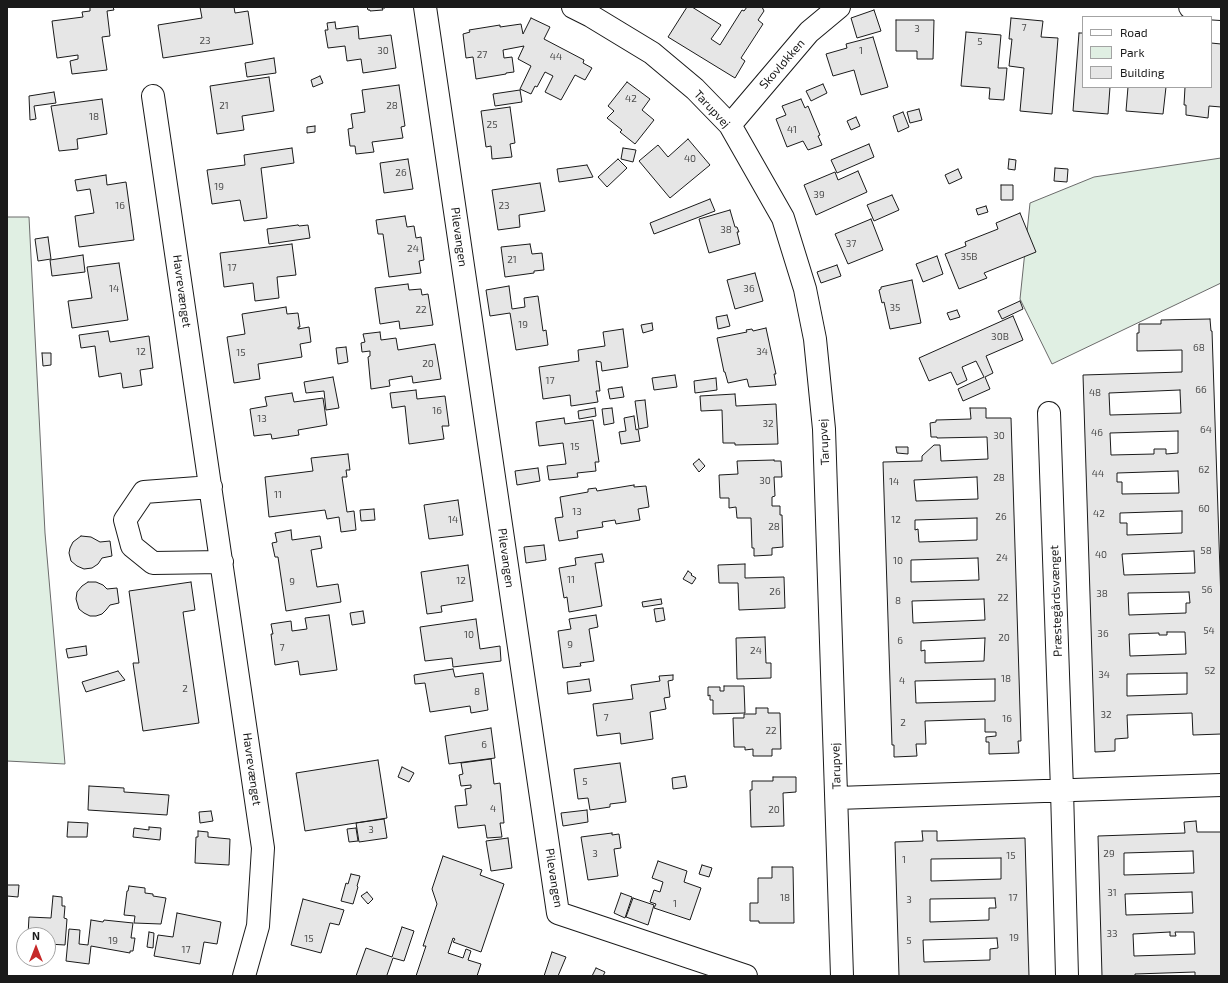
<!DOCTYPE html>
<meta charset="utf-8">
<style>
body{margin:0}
#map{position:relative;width:1228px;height:983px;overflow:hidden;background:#fff;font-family:"Exo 2",sans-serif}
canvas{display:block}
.frame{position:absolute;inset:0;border:8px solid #1a1a1a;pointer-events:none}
.legend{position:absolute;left:1082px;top:16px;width:130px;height:72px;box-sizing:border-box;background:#fff;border:1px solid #a3a3a3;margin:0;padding:5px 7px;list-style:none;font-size:12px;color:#1a1a1a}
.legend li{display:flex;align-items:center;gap:8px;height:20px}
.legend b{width:20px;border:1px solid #a3a3a3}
.north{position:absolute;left:16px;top:927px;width:40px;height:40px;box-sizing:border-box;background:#fff;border:1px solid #a3a3a3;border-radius:50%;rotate:0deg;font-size:11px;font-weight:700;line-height:16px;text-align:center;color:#1a1a1a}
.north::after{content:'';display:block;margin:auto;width:14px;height:18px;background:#c62828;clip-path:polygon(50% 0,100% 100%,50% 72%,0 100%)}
</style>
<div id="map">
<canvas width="1228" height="983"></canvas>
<div class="frame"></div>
<ul class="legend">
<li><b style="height:5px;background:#fff"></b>Road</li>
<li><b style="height:11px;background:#e0efe3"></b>Park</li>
<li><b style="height:11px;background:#e6e6e6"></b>Building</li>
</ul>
<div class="north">N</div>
</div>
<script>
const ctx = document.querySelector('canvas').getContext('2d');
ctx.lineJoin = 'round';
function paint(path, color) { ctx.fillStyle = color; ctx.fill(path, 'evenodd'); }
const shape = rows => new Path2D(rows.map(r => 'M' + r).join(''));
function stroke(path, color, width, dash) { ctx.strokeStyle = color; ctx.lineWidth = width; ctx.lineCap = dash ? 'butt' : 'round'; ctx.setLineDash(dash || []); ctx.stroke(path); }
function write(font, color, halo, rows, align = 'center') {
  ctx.font = font + ' "Exo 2",sans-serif'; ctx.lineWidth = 3; ctx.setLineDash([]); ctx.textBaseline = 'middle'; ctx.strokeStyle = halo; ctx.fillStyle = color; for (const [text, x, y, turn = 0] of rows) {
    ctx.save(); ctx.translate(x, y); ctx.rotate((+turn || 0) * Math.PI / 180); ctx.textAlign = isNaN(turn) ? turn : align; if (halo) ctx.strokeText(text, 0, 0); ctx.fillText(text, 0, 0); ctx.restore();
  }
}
const green = shape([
 [1221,158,1221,283,1052,364,1020,299,1030,203,1094,177,1221,158],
 [7,217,29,217,45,533,65,764,7,761,7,217]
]);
const building = shape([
 [90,7,113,7,114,10,107,11,110,36,102,37,107,70,72,74,70,61,78,59,78,55,57,58,52,21,83,17,82,12,90,11,90,7],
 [200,7,234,7,235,13,248,11,253,44,163,58,158,25,202,18,200,7],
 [367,7,385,7,385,8,382,8,383,10,370,11,370,10,368,10,367,7],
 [687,7,692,7,721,25,711,39,720,45,742,10,744,11,747,7,762,7,764,11,758,20,763,24,741,58,745,61,735,78,668,37,687,7],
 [874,10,881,31,857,38,851,18,874,10],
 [531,18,550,27,544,39,584,60,583,63,592,68,585,80,575,75,561,100,545,92,553,76,545,72,537,87,535,86,531,94,520,89,531,66,518,59,524,46,503,50,504,58,512,57,514,72,506,73,506,74,476,79,473,57,466,58,463,34,470,32,469,30,500,25,500,27,521,24,523,34,531,18],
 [1011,18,1043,21,1041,37,1058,38,1052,114,1020,111,1024,68,1009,66,1012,39,1009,39,1011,18],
 [896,20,934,20,933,59,917,59,917,51,896,51,896,20],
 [335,22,336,29,358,26,359,39,391,35,396,68,363,73,361,59,347,61,345,46,328,48,325,30,328,30,327,23,335,22],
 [966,32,1001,35,998,68,1007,68,1004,100,989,99,990,88,961,86,966,32],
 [1079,33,1083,33,1083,87,1110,87,1108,114,1073,111,1079,33],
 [873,37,888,87,861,95,854,70,833,76,826,54,847,48,846,44,873,37],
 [1211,43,1221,44,1221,107,1209,106,1208,118,1186,115,1186,105,1184,105,1185,87,1211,87,1211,43],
 [274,58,276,73,247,77,245,63,274,58],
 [320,76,323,83,313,87,311,80,320,76],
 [269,77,274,111,242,116,244,130,217,134,210,86,269,77],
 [627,82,650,99,642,110,654,120,635,144,620,132,622,130,607,118,614,111,608,106,627,82],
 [823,84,827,93,811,101,806,91,823,84],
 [399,85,405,126,401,127,403,138,372,142,374,152,356,154,355,146,350,146,348,129,353,128,351,114,365,112,362,90,399,85],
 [1128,87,1166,87,1163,114,1126,111,1128,87],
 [520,90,522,102,495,106,493,94,520,90],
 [54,92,56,103,34,106,36,119,30,120,29,96,54,92],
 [102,99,107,134,77,139,78,149,59,151,51,106,102,99],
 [801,99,805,108,808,106,820,135,818,136,822,145,808,150,803,141,787,147,776,119,786,115,782,106,801,99],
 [510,107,515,143,510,144,512,157,492,159,491,146,486,147,481,111,510,107],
 [919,109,922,120,910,123,907,112,919,109],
 [903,112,909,127,898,132,893,116,903,112],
 [856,117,860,126,851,130,847,121,856,117],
 [315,126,315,132,307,133,307,127,315,126],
 [688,139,710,165,670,198,639,161,658,145,668,157,688,139],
 [869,144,874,157,837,173,831,160,869,144],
 [292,148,294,163,261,168,267,218,244,221,240,200,212,204,207,170,245,165,244,155,292,148],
 [623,148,636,150,633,162,621,159,623,148],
 [408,159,413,189,384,193,380,163,408,159],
 [618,159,627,168,607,187,598,177,618,159],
 [1009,159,1016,160,1015,170,1008,169,1009,159],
 [587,165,593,177,559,182,557,169,587,165],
 [1055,168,1068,169,1067,182,1054,181,1055,168],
 [958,169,962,178,949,184,945,175,958,169],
 [858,171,867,192,816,215,804,185,835,172,838,180,858,171],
 [106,175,107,185,126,182,134,240,79,247,75,216,94,213,90,189,77,191,75,180,106,175],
 [540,183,545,211,519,215,520,227,498,230,492,190,540,183],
 [1001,185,1013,185,1013,200,1001,200,1001,185],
 [892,195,899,210,874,221,867,205,892,195],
 [710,199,715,211,654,234,650,223,710,199],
 [986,206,988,212,978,215,976,209,986,206],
 [730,210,735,227,737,227,739,232,737,232,740,244,709,253,699,219,730,210],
 [1020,213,1036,252,984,273,987,278,959,289,945,254,966,246,965,242,998,229,996,223,1020,213],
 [405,216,407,227,414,226,416,238,421,237,424,260,419,261,421,273,389,277,383,234,378,234,376,220,405,216],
 [871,219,883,250,848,264,835,234,871,219],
 [298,225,299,226,308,225,310,238,269,244,267,229,298,225],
 [48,237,51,259,38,261,35,239,48,237],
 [292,244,296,275,277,277,279,298,255,301,253,283,224,287,220,253,292,244],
 [530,244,532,254,542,253,544,270,534,271,534,273,505,277,501,247,530,244],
 [83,255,85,272,52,276,50,260,83,255],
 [937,256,943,274,923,282,916,264,937,256],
 [119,263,128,320,72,328,68,301,92,298,87,267,119,263],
 [837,265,841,276,821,283,817,272,837,265],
 [755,273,763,301,735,309,727,280,755,273],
 [912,280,921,323,890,329,884,302,882,303,879,290,881,289,881,287,912,280],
 [408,284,409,290,421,289,422,295,428,294,433,325,400,329,399,321,380,324,375,288,408,284],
 [509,286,512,309,525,307,524,298,538,296,543,331,546,330,548,345,516,350,510,313,490,316,486,290,509,286],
 [1020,301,1023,309,1002,319,998,311,1020,301],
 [286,307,287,314,298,313,300,327,298,327,298,329,309,327,311,342,300,344,302,357,258,364,260,379,234,383,227,337,245,334,242,314,286,307],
 [957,310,960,317,950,320,947,313,957,310],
 [727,315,730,326,718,329,716,317,727,315],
 [1013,316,1023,340,986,356,993,373,985,377,990,389,963,401,958,389,984,377,976,361,962,367,967,380,957,385,951,372,929,381,919,358,1013,316],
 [1210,319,1211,331,1212,331,1221,602,1221,734,1193,735,1192,713,1127,715,1128,738,1115,739,1115,751,1095,752,1083,375,1182,372,1182,350,1137,351,1137,333,1139,333,1139,324,1161,324,1161,320,1210,319],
 [1180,390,1181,413,1110,415,1109,393,1180,390],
 [1178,431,1178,453,1166,454,1166,449,1154,449,1154,454,1111,455,1110,433,1178,431],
 [1178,471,1179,493,1122,494,1122,482,1117,482,1117,473,1178,471],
 [1182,511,1182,533,1127,535,1127,523,1120,523,1120,513,1182,511],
 [1194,551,1195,573,1124,575,1122,554,1194,551],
 [1189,592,1190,603,1186,603,1186,613,1129,615,1128,593,1189,592],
 [1167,632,1185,632,1186,654,1130,656,1129,634,1159,633,1159,635,1167,635,1167,632],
 [1187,673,1187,694,1127,696,1127,674,1187,673],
 [652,323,653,330,643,333,641,325,652,323],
 [766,328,776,374,774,374,776,385,749,387,747,379,728,383,725,372,724,372,717,338,747,332,746,330,752,329,753,331,766,328],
 [623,329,628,367,602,371,601,362,596,361,600,391,596,391,598,402,571,406,570,395,543,399,539,367,579,361,578,350,605,346,603,332,623,329],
 [108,331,110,342,149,336,153,368,140,370,142,385,123,388,121,373,99,377,95,346,81,348,79,335,108,331],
 [380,332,381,340,396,338,398,350,435,344,441,379,413,383,412,376,389,380,390,386,371,389,368,357,370,356,370,351,362,352,361,343,365,342,363,334,380,332],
 [346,347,348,362,338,364,336,348,346,347],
 [42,353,51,353,51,365,43,366,42,353],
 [675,375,677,387,654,390,652,378,675,375],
 [333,377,339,408,326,410,324,391,306,393,304,382,333,377],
 [716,378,717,390,695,393,694,381,716,378],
 [622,387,624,397,610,399,608,389,622,387],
 [416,390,417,399,445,396,449,426,442,426,444,439,409,444,405,406,392,408,390,393,416,390],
 [292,393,294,402,323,398,327,425,298,430,299,435,272,439,271,434,254,436,250,409,267,406,265,397,292,393],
 [735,394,736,406,776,404,778,444,735,445,735,443,723,443,722,410,701,411,700,396,735,394],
 [645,400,648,427,639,429,635,401,645,400],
 [595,408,596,416,579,419,578,411,595,408],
 [612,408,614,423,604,425,602,409,612,408],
 [970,408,986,408,986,418,1011,418,1021,741,1018,741,1019,753,989,754,989,742,986,742,986,737,996,736,996,732,985,732,985,719,925,721,926,744,916,744,917,756,894,757,894,745,892,745,883,462,922,461,922,456,934,445,940,445,941,461,988,459,987,437,937,438,937,437,931,437,930,423,936,422,936,420,971,419,970,408],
 [977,477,978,499,916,501,914,480,977,477],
 [977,518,977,540,919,542,918,529,915,530,915,520,977,518],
 [978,558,979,580,911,582,911,560,978,558],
 [984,599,985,620,913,623,912,601,984,599],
 [985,638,984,661,925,663,925,650,921,651,921,641,985,638],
 [995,679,995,701,916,703,915,681,995,679],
 [634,416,636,430,638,429,640,441,621,444,619,432,626,431,624,418,634,416],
 [564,418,565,424,593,420,599,462,595,462,596,471,577,473,578,477,549,480,547,466,566,464,563,443,539,446,536,422,564,418],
 [896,447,908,447,908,454,897,453,896,447],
 [348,454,350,470,346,470,347,477,342,477,347,512,354,511,356,530,341,532,339,517,327,519,325,510,269,517,265,477,313,471,311,458,348,454],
 [699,459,705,466,699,472,693,464,699,459],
 [774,460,774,461,781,461,782,477,774,477,775,496,772,497,772,506,780,506,780,515,782,515,783,547,772,548,772,555,754,556,754,548,752,548,751,518,737,518,736,507,729,508,729,498,720,498,719,475,738,474,737,461,774,460],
 [538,468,540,481,517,485,515,471,538,468],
 [634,485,634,487,646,486,649,507,638,509,640,520,616,524,615,520,602,522,603,527,577,531,578,538,559,541,555,518,563,517,560,497,588,492,588,489,596,488,597,491,634,485],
 [458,500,463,535,429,539,424,505,458,500],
 [374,509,375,520,361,521,360,510,374,509],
 [291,530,292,540,320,536,322,548,311,550,317,587,338,584,341,602,286,611,278,557,275,557,272,543,277,542,275,533,291,530],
 [81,536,91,537,100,542,110,541,112,556,102,558,98,564,92,568,84,569,77,566,71,561,69,553,70,548,73,542,81,536],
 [544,545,546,560,526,563,524,547,544,545],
 [602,554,604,562,595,563,602,606,569,612,567,597,564,598,559,568,576,565,575,558,602,554],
 [745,564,745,578,784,577,785,608,739,610,738,583,719,583,718,565,745,564],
 [468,565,473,601,441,606,442,612,427,614,421,572,468,565],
 [688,571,692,574,691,575,696,578,692,584,683,579,688,571],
 [88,582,96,582,103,585,107,589,117,588,119,603,110,605,106,610,102,614,96,616,90,616,84,613,79,609,76,599,77,592,82,586,88,582],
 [191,582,195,610,183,612,199,723,143,731,133,663,139,663,129,591,191,582],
 [661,599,662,604,643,607,642,602,661,599],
 [663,608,665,620,656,622,654,609,663,608],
 [363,611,365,623,352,625,350,613,363,611],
 [329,615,337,670,300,675,298,661,275,665,271,634,273,634,271,624,291,621,292,631,307,629,305,618,329,615],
 [596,615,598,627,589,629,594,661,580,663,581,666,563,668,558,631,571,629,569,619,596,615],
 [476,619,480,649,500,646,501,661,453,667,452,658,425,661,420,627,476,619],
 [765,637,766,663,771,663,771,678,737,679,736,638,765,637],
 [86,646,87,655,68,658,66,649,86,646],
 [453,669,455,677,483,673,488,710,471,713,470,706,430,712,425,683,415,684,414,675,453,669],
 [118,671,125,680,86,692,82,682,118,671],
 [673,675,673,680,668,681,670,697,664,698,666,709,650,712,653,739,621,744,620,733,597,736,593,704,633,699,631,685,660,681,659,676,673,675],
 [589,679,591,691,568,694,567,682,589,679],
 [724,686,744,686,745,713,713,714,713,700,710,700,710,695,708,696,708,687,720,687,720,691,724,691,724,686],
 [756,708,768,708,768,713,780,713,781,749,772,749,772,756,753,756,753,749,745,750,745,747,734,747,733,718,744,718,744,714,756,714,756,708],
 [491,728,495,758,449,764,445,736,491,728],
 [491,759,494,784,500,783,504,823,500,823,502,837,487,838,485,825,458,828,455,806,467,805,465,789,471,788,471,785,461,786,459,775,463,774,461,763,491,759],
 [378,760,387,818,305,831,296,773,378,760],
 [620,763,626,802,610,804,610,807,590,810,588,798,578,799,574,769,620,763],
 [402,767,414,773,409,782,398,777,402,767],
 [685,776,687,787,673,789,672,778,685,776],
 [773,777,796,777,796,792,783,793,784,826,751,827,750,790,752,790,752,781,773,781,773,777],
 [89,786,124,788,124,792,169,795,167,815,88,810,89,786],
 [587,810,588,822,563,826,561,813,587,810],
 [211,811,213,821,200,823,199,812,211,811],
 [384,819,387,838,359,842,356,823,384,819],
 [1196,821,1197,832,1221,832,1221,976,1195,976,1195,972,1135,974,1135,976,1102,976,1098,836,1185,833,1184,822,1196,821],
 [1193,851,1194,873,1124,875,1124,853,1193,851],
 [1192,892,1193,913,1126,915,1125,894,1192,892],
 [1170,932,1170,936,1176,936,1175,932,1194,932,1195,954,1134,956,1133,934,1170,932],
 [68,822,88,823,87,837,67,837,68,822],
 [149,827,161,828,160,840,133,837,134,828,149,830,149,827],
 [356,828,358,841,349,842,347,829,356,828],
 [198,831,208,832,208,837,230,839,229,865,195,863,196,837,198,837,198,831],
 [922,831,937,831,937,841,1025,838,1029,976,899,976,895,842,923,841,922,831],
 [1001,858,1001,879,931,881,931,859,1001,858],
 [995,898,996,908,989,908,989,920,930,922,930,899,995,898],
 [997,938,998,948,990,949,990,960,924,962,923,940,997,938],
 [612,833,612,835,619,834,621,848,614,849,618,876,588,880,581,837,612,833],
 [508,838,512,868,491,871,486,841,508,838],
 [443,856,482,870,480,875,504,884,481,952,453,942,455,939,453,938,448,953,463,958,466,949,471,951,468,960,481,964,477,976,416,976,426,946,423,946,437,904,432,889,443,856],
 [658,861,687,871,684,882,701,888,690,920,654,908,656,904,650,902,654,890,660,892,663,882,652,878,658,861],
 [702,865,712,868,709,877,699,874,702,865],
 [772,867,793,867,794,923,759,923,759,921,750,921,750,903,758,903,758,878,772,878,772,867],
 [351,874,360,876,357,886,358,887,353,904,341,901,346,883,348,884,351,874],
 [7,885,19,885,18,897,7,896,7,885],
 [129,886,145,888,145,893,153,894,153,896,166,898,161,924,134,923,135,916,124,915,127,891,128,891,129,886],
 [367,892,373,899,368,904,361,896,367,892],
 [621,893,632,897,625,918,614,913,621,893],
 [53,896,62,897,62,906,65,906,64,918,67,919,65,945,48,944,48,935,28,935,29,917,51,918,53,896],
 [633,898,654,905,648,925,626,917,633,898],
 [303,899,344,910,339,925,330,923,321,953,291,945,303,899],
 [177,913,221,922,217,944,204,942,200,964,154,956,158,935,173,937,177,913],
 [91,920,103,922,104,920,133,923,131,938,135,938,133,951,130,951,130,953,91,946,89,964,66,961,69,929,80,930,79,944,88,945,91,920],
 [402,927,414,931,404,961,393,958,387,975,388,976,356,976,366,948,392,957,402,927],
 [149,932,154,933,153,948,147,947,149,932],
 [552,952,566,957,558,976,544,976,552,952],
 [596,968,605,972,603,976,592,976,596,968]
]);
const minor = shape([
 [425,7,558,913,746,976],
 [573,7,591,16,652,53,695,89,730,125,783,218,805,289,815,339,824,429,842,976],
 [1190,7,1221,9],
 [153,96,263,848,258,926,244,976],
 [730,125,809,32,839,7],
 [1049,413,1062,790,1067,976],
 [211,487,144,492,125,520,132,546,153,563,222,562],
 [837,798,1221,785]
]);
const numberNames = [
 ["7",1024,28],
 ["3",917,29],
 ["23",205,41],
 ["5",980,42],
 ["30",383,51],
 ["1",861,51],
 ["27",482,55],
 ["44",556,57],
 ["42",631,99],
 ["21",224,106],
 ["28",392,106],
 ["18",94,117],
 ["25",492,125],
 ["41",792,130],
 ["40",690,159],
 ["26",401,173],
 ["19",219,187],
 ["39",819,195],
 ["16",120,206],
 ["23",504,206],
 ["38",726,230],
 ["37",851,244],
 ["24",413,249],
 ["35B",969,257],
 ["21",512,260],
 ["17",232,268],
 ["14",114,289],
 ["36",749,289],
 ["35",895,308],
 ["22",421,310],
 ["19",523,325],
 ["30B",1000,337],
 ["68",1199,348],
 ["12",141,352],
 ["34",762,352],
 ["15",241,353],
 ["20",428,364],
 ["17",550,381],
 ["66",1201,390],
 ["48",1095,393],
 ["16",437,411],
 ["13",262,419],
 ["32",768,424],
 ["64",1206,430],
 ["46",1097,433],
 ["30",999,436],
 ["15",575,447],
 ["62",1204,470],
 ["44",1098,474],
 ["28",999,478],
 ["30",765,481],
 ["14",894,482],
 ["11",278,495],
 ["60",1204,509],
 ["13",577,512],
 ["42",1099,514],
 ["26",1001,517],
 ["14",453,520],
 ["12",896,520],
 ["28",774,527],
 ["58",1206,551],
 ["40",1101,555],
 ["24",1002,558],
 ["10",898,561],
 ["11",571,580],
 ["12",461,581],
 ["9",292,582],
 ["56",1207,590],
 ["26",775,592],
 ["38",1102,594],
 ["22",1003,598],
 ["8",898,601],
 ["54",1209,631],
 ["36",1103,634],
 ["10",469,635],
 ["20",1004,638],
 ["6",900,641],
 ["9",570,645],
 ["7",282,648],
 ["24",756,651],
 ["52",1210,671],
 ["34",1104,675],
 ["18",1006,679],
 ["4",902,681],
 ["2",185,689],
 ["8",477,692],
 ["32",1106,715],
 ["7",606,718],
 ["16",1007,719],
 ["2",903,723],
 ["22",771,731],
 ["6",484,745],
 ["5",585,782],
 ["4",493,809],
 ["20",774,810],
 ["3",371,830],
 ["3",595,854],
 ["29",1109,854],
 ["15",1011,856],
 ["1",904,860],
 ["31",1112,893],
 ["18",785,898],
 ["17",1013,898],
 ["3",909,900],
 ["1",675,904],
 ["33",1112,934],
 ["19",1014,938],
 ["15",309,939],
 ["19",113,941],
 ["5",909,941],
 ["17",186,950]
];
const streetNames = [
 ["Skovløkken",782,64,-49],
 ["Tarupvej",712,109,47],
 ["Pilevangen",459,237,82],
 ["Havrevænget",182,291,82],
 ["Tarupvej",824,442,-93],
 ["Pilevangen",506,558,82],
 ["Præstegårdsvænget",1056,601,-92],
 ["Tarupvej",836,766,-92],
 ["Havrevænget",252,769,82],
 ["Pilevangen",554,878,81]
];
paint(green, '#e0efe3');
stroke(green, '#6a6a6a', 1);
paint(building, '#e6e6e6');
stroke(building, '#1a1a1a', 1);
stroke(minor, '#1a1a1a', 24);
stroke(minor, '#fff', 22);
write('10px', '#4d4d4d', null, numberNames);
write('12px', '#1a1a1a', '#fff', streetNames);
</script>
